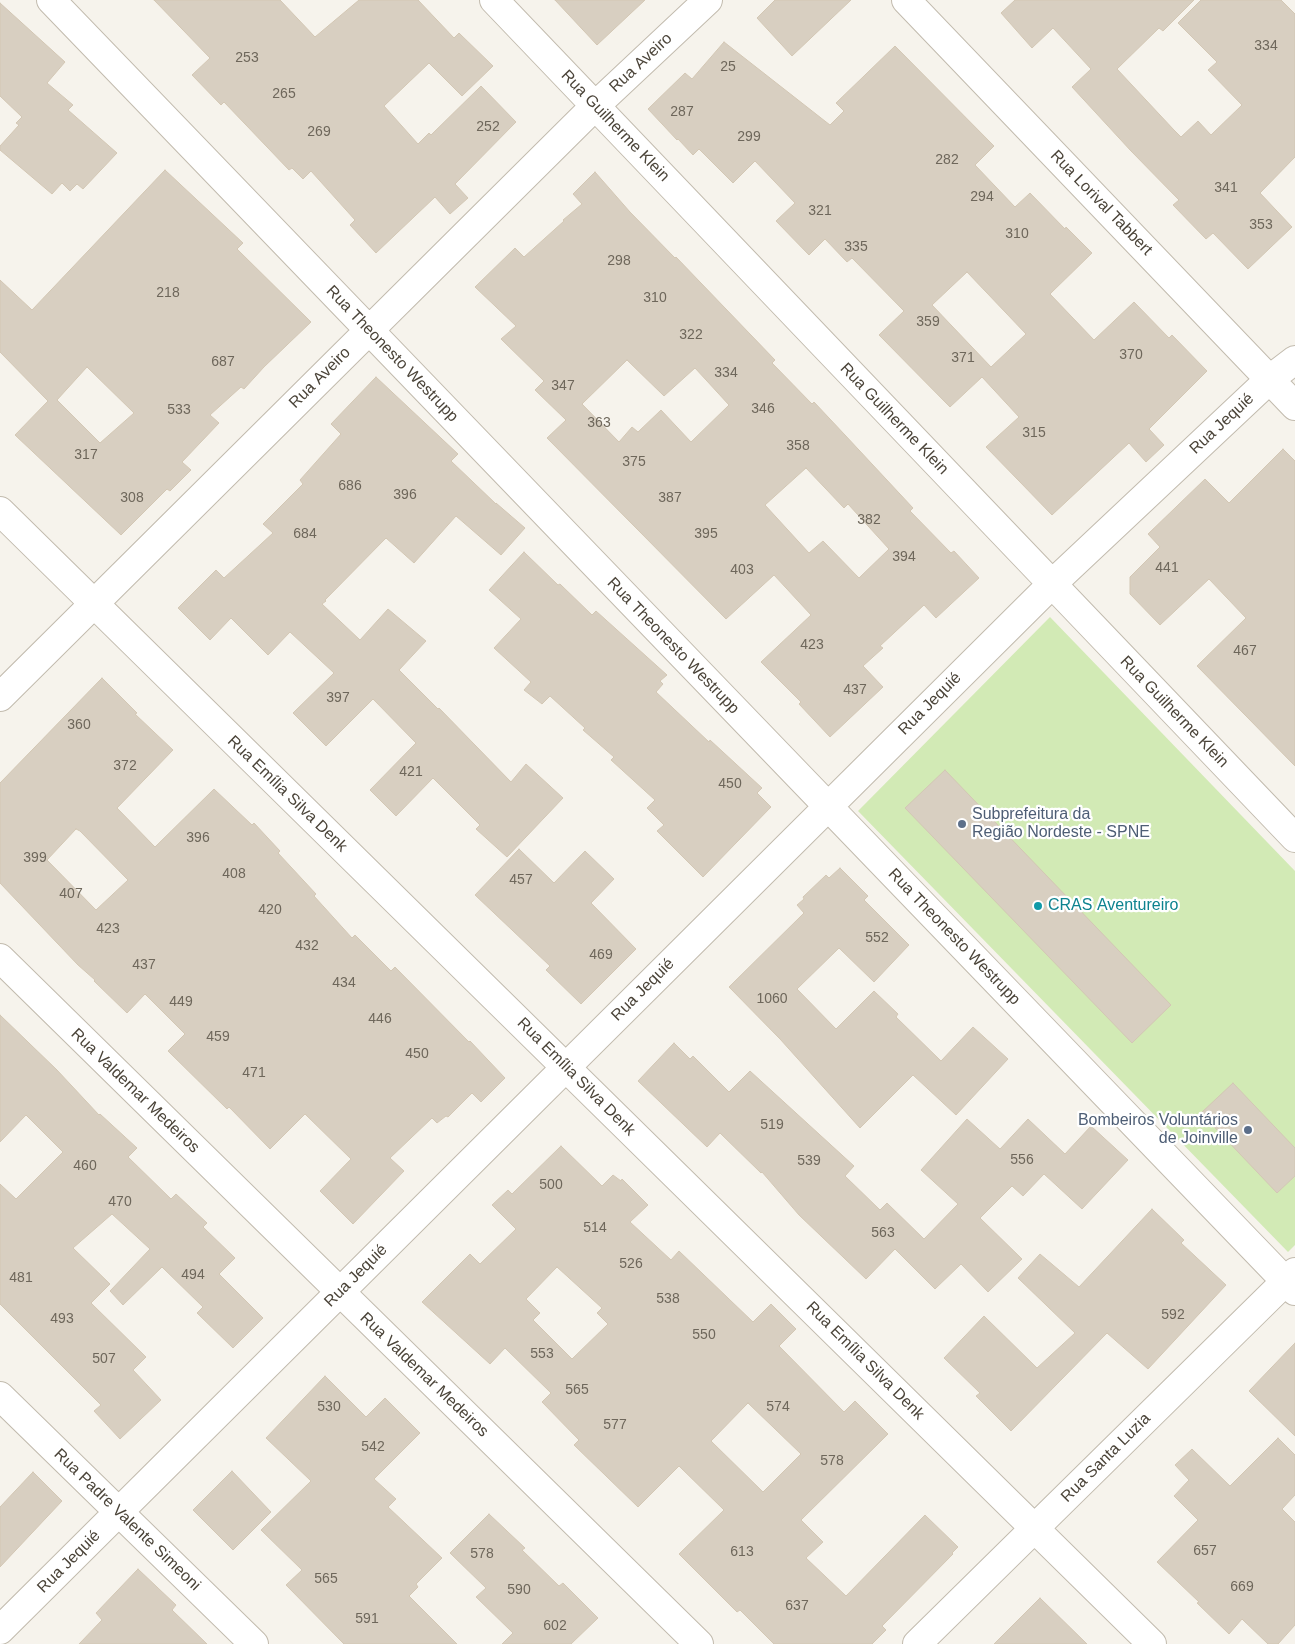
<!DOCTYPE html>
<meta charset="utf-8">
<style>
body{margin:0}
canvas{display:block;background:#f6f3ec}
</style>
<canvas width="1295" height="1644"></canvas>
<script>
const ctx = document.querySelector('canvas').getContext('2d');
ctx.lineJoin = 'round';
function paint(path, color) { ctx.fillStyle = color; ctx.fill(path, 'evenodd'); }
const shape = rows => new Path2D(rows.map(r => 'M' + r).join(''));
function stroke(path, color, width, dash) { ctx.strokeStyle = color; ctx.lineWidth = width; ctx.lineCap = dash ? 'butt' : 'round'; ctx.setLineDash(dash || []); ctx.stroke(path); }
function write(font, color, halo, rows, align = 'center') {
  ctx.font = font + ' Helvetica,sans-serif'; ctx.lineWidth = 4.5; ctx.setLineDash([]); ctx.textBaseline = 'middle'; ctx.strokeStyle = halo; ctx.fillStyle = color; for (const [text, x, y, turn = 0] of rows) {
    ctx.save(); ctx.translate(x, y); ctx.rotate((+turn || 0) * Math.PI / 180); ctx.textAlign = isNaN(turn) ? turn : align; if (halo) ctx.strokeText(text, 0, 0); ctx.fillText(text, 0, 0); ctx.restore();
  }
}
const green = shape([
 [1050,617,1295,871,1295,1245,1288,1252,858,811]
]);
const building = shape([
 [154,0,280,0,315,37,359,0,418,0,454,38,459,33,493,66,462,96,429,63,384,106,418,144,429,133,431,135,481,86,516,122,455,184,468,198,450,214,435,197,376,253,350,225,355,220,311,171,303,179,292,168,289,170,224,102,221,105,192,75,210,58,154,0],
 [555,0,645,0,597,45,555,0],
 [775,0,851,0,792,56,757,18,775,0],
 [1015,0,1194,0,1163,31,1159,28,1117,69,1174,130,1181,137,1198,121,1211,135,1242,105,1208,70,1217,62,1178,23,1201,0,1281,0,1295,14,1295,157,1260,193,1292,227,1248,269,1213,233,1206,239,1173,205,1179,200,1131,151,1072,87,1091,69,1053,28,1032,48,1001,13,1015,0],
 [0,3,65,62,47,83,73,105,68,110,117,153,83,189,77,184,70,191,62,183,52,194,0,150,0,146,19,125,16,123,22,117,0,96,0,3],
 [724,42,830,125,844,111,836,103,895,46,994,146,975,165,1015,207,1030,193,1065,229,1066,227,1092,253,1050,294,1094,340,1134,302,1169,338,1172,335,1207,371,1149,429,1164,445,1146,462,1129,443,1052,515,986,447,1019,417,982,377,950,407,879,335,904,311,852,258,847,262,825,239,809,255,776,221,795,203,755,161,733,183,699,149,693,155,678,139,677,140,648,109,685,73,692,79,724,42],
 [967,272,1026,334,991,367,932,305,967,272],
 [165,170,243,243,237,249,311,322,264,367,244,389,241,387,210,415,219,423,182,462,191,470,170,491,167,489,121,535,15,435,48,401,0,352,0,280,32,310,165,170],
 [87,367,134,413,100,443,57,400,87,367],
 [595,172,630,212,675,258,676,257,775,360,772,363,812,404,814,402,845,435,913,508,910,511,951,553,954,551,979,578,936,618,924,605,880,646,883,648,863,666,883,687,830,737,799,704,801,702,761,662,811,615,774,575,726,619,547,438,566,420,535,390,544,381,501,339,516,326,475,287,515,248,524,257,564,221,563,220,582,204,573,194,595,172],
 [627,360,664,396,695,368,729,405,691,442,661,410,638,432,632,427,619,442,582,404,627,360],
 [806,468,844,508,848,504,889,549,859,578,823,541,809,553,765,505,806,468],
 [376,377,458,454,451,461,496,504,496,503,525,528,501,555,456,516,414,563,386,538,325,600,326,601,322,604,360,640,388,609,426,641,399,670,438,709,439,708,511,782,526,764,563,798,507,857,476,829,480,825,433,778,396,816,370,790,416,743,373,699,326,746,293,713,334,673,290,632,268,655,231,618,210,640,178,608,216,570,224,578,273,533,263,524,303,484,300,480,341,434,331,424,376,377],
 [1283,449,1295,461,1295,766,1197,666,1246,618,1209,579,1160,625,1130,594,1130,577,1160,547,1148,534,1205,479,1229,503,1283,449],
 [524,552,558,585,560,584,592,615,596,611,667,675,660,681,663,684,656,692,709,742,710,740,762,788,757,793,771,807,703,877,657,831,664,825,647,808,655,800,611,760,614,757,583,730,585,728,550,696,542,704,524,690,531,682,494,648,521,619,489,590,524,552],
 [102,678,137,713,135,714,173,750,117,808,155,847,214,789,252,825,254,823,280,851,278,853,316,894,314,896,352,938,355,935,391,971,395,967,469,1042,470,1041,505,1078,481,1102,472,1093,448,1117,446,1116,437,1123,432,1118,390,1158,404,1171,353,1224,320,1191,351,1159,305,1114,270,1149,229,1107,227,1109,168,1051,185,1034,145,994,127,1013,94,981,95,980,78,965,0,883,0,783,102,678],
 [76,829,80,831,128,880,96,910,47,860,76,829],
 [945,770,1171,1005,1132,1043,905,808,945,770],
 [519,849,554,883,585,851,614,879,591,903,636,949,581,1004,546,970,550,966,475,895,519,849],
 [840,868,868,896,864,900,909,945,874,982,839,948,797,989,836,1029,874,991,898,1014,896,1017,941,1061,973,1027,1008,1059,956,1115,913,1075,860,1128,780,1039,729,987,804,913,797,905,804,899,803,897,826,875,829,878,840,868],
 [0,1015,57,1070,99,1115,100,1114,137,1148,128,1157,171,1199,176,1194,207,1223,203,1227,235,1258,219,1274,263,1318,233,1348,197,1313,203,1307,162,1267,123,1305,110,1291,150,1249,112,1214,73,1248,110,1284,91,1303,146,1357,133,1370,161,1400,120,1439,94,1411,101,1405,0,1304,0,1184,16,1199,63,1152,26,1115,0,1142,0,1015],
 [674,1043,690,1059,693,1056,729,1092,750,1071,854,1166,845,1176,880,1210,887,1203,924,1239,958,1204,921,1170,967,1119,1000,1149,1028,1119,1065,1154,1091,1126,1128,1160,1082,1209,1044,1174,1023,1196,1012,1186,980,1218,1022,1259,988,1292,961,1264,935,1289,895,1249,866,1279,799,1215,762,1172,761,1173,720,1133,707,1147,638,1081,674,1043],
 [1233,1083,1295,1148,1295,1176,1277,1193,1201,1113,1233,1083],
 [561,1146,602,1186,613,1175,621,1181,622,1179,648,1205,630,1222,671,1260,679,1251,753,1322,771,1304,796,1329,779,1346,844,1412,855,1401,888,1434,801,1520,823,1542,806,1558,846,1596,925,1515,958,1547,952,1553,953,1554,882,1626,886,1630,872,1644,774,1644,740,1610,737,1612,679,1554,724,1510,679,1466,638,1507,574,1445,579,1440,542,1402,551,1393,505,1348,490,1364,422,1302,470,1254,480,1264,516,1229,492,1205,508,1190,512,1194,561,1146],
 [557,1267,602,1308,597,1313,608,1324,572,1359,533,1320,540,1313,526,1299,557,1267],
 [748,1403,801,1454,763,1492,711,1441,748,1403],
 [1152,1209,1184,1240,1181,1243,1226,1285,1148,1369,1107,1333,1011,1431,976,1396,980,1393,944,1358,984,1316,1037,1368,1075,1333,1018,1278,1040,1254,1079,1287,1152,1209],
 [1295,1343,1295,1436,1249,1391,1295,1343],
 [325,1376,366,1417,385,1398,420,1433,374,1479,396,1499,388,1507,442,1558,416,1584,418,1587,409,1596,457,1644,344,1644,286,1585,302,1570,261,1530,311,1481,266,1438,325,1376],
 [1278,1438,1295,1455,1295,1495,1282,1509,1295,1522,1295,1625,1278,1644,1268,1644,1242,1619,1229,1634,1197,1603,1199,1602,1157,1562,1198,1520,1174,1496,1189,1480,1175,1465,1192,1449,1230,1486,1278,1438],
 [232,1471,271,1512,233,1550,193,1510,232,1471],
 [33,1472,62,1501,0,1567,0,1507,33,1472],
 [489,1514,525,1548,522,1550,559,1586,563,1583,598,1618,571,1644,502,1644,513,1633,476,1597,486,1588,450,1553,489,1514],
 [138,1569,176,1605,172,1610,207,1644,79,1644,102,1620,96,1613,138,1569],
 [1040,1598,1087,1644,994,1644,1040,1598]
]);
const minor = shape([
 [51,0,1295,1291],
 [494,0,1295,838],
 [906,0,1295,406],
 [0,511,1152,1644],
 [0,697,595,106,708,0],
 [0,958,699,1644],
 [0,1396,254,1644],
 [0,1630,1052,584,1270,379,1295,360],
 [917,1644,1295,1272]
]);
const markers = [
 [962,824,5,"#5c6f8a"],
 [1038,906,5,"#0f9aa8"],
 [1248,1130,5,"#5c6f8a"]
];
const numberNames = [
 ["334",1266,46],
 ["253",247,58],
 ["25",728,67],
 ["265",284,94],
 ["287",682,112],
 ["252",488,127],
 ["269",319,132],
 ["299",749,137],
 ["282",947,160],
 ["341",1226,188],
 ["294",982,197],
 ["321",820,211],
 ["353",1261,225],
 ["310",1017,234],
 ["335",856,247],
 ["298",619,261],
 ["218",168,293],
 ["310",655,298],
 ["359",928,322],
 ["322",691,335],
 ["370",1131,355],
 ["371",963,358],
 ["687",223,362],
 ["334",726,373],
 ["347",563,386],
 ["346",763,409],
 ["533",179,410],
 ["363",599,423],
 ["315",1034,433],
 ["358",798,446],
 ["317",86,455],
 ["375",634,462],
 ["686",350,486],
 ["396",405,495],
 ["308",132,498],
 ["387",670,498],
 ["382",869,520],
 ["684",305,534],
 ["395",706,534],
 ["394",904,557],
 ["441",1167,568],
 ["403",742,570],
 ["423",812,645],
 ["467",1245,651],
 ["437",855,690],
 ["397",338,698],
 ["360",79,725],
 ["372",125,766],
 ["421",411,772],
 ["450",730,784],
 ["396",198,838],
 ["399",35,858],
 ["408",234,874],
 ["457",521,880],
 ["407",71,894],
 ["420",270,910],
 ["423",108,929],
 ["552",877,938],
 ["432",307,946],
 ["469",601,955],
 ["437",144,965],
 ["434",344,983],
 ["1060",772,999],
 ["449",181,1002],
 ["446",380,1019],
 ["459",218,1037],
 ["450",417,1054],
 ["471",254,1073],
 ["519",772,1125],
 ["556",1022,1160],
 ["539",809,1161],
 ["460",85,1166],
 ["500",551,1185],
 ["470",120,1202],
 ["514",595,1228],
 ["563",883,1233],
 ["526",631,1264],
 ["494",193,1275],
 ["481",21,1278],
 ["538",668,1299],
 ["592",1173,1315],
 ["493",62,1319],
 ["550",704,1335],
 ["553",542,1354],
 ["507",104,1359],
 ["565",577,1390],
 ["530",329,1407],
 ["574",778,1407],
 ["577",615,1425],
 ["542",373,1447],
 ["578",832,1461],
 ["657",1205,1551],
 ["613",742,1552],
 ["578",482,1554],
 ["565",326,1579],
 ["669",1242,1587],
 ["590",519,1590],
 ["637",797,1606],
 ["591",367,1619],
 ["602",555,1626]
];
const streetNames = [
 ["Rua Aveiro",641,63,-43],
 ["Rua Guilherme Klein",615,126,46],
 ["Rua Lorival Tabbert",1101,203,46],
 ["Rua Theonesto Westrupp",392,354,46],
 ["Rua Aveiro",320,378,-45],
 ["Rua Guilherme Klein",894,419,46],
 ["Rua Jequié",1222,424,-43],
 ["Rua Theonesto Westrupp",673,646,46],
 ["Rua Jequié",930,704,-45],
 ["Rua Guilherme Klein",1174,712,46],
 ["Rua Emília Silva Denk",287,794,44],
 ["Rua Theonesto Westrupp",954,937,46],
 ["Rua Jequié",643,990,-45],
 ["Rua Emília Silva Denk",576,1077,45],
 ["Rua Valdemar Medeiros",135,1091,44],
 ["Rua Jequié",356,1276,-45],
 ["Rua Emília Silva Denk",865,1361,45],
 ["Rua Valdemar Medeiros",424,1375,44],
 ["Rua Santa Luzia",1106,1458,-45],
 ["Rua Padre Valente Simeoni",127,1520,44],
 ["Rua Jequié",69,1562,-45]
];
const serviceNames = [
 ["Subprefeitura da",972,815],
 ["Região Nordeste - SPNE",972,833],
 ["Bombeiros Voluntários",1238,1121,"right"],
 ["de Joinville",1238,1139,"right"]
];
const cultureNames = [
 ["CRAS Aventureiro",1048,906]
];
paint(green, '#d2eab5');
paint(building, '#d8cfc1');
stroke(building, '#d3c7b4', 1);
stroke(minor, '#c2bbae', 30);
stroke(minor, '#fff', 28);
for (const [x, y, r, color] of markers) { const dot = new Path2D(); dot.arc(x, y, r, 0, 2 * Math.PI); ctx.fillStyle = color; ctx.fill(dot); stroke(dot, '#fff', 2); }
write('14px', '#6e675b', null, numberNames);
write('16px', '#4b4439', '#fff', streetNames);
write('16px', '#4e5e75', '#fff', serviceNames, 'left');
write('16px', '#0d838f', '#fff', cultureNames, 'left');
</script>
